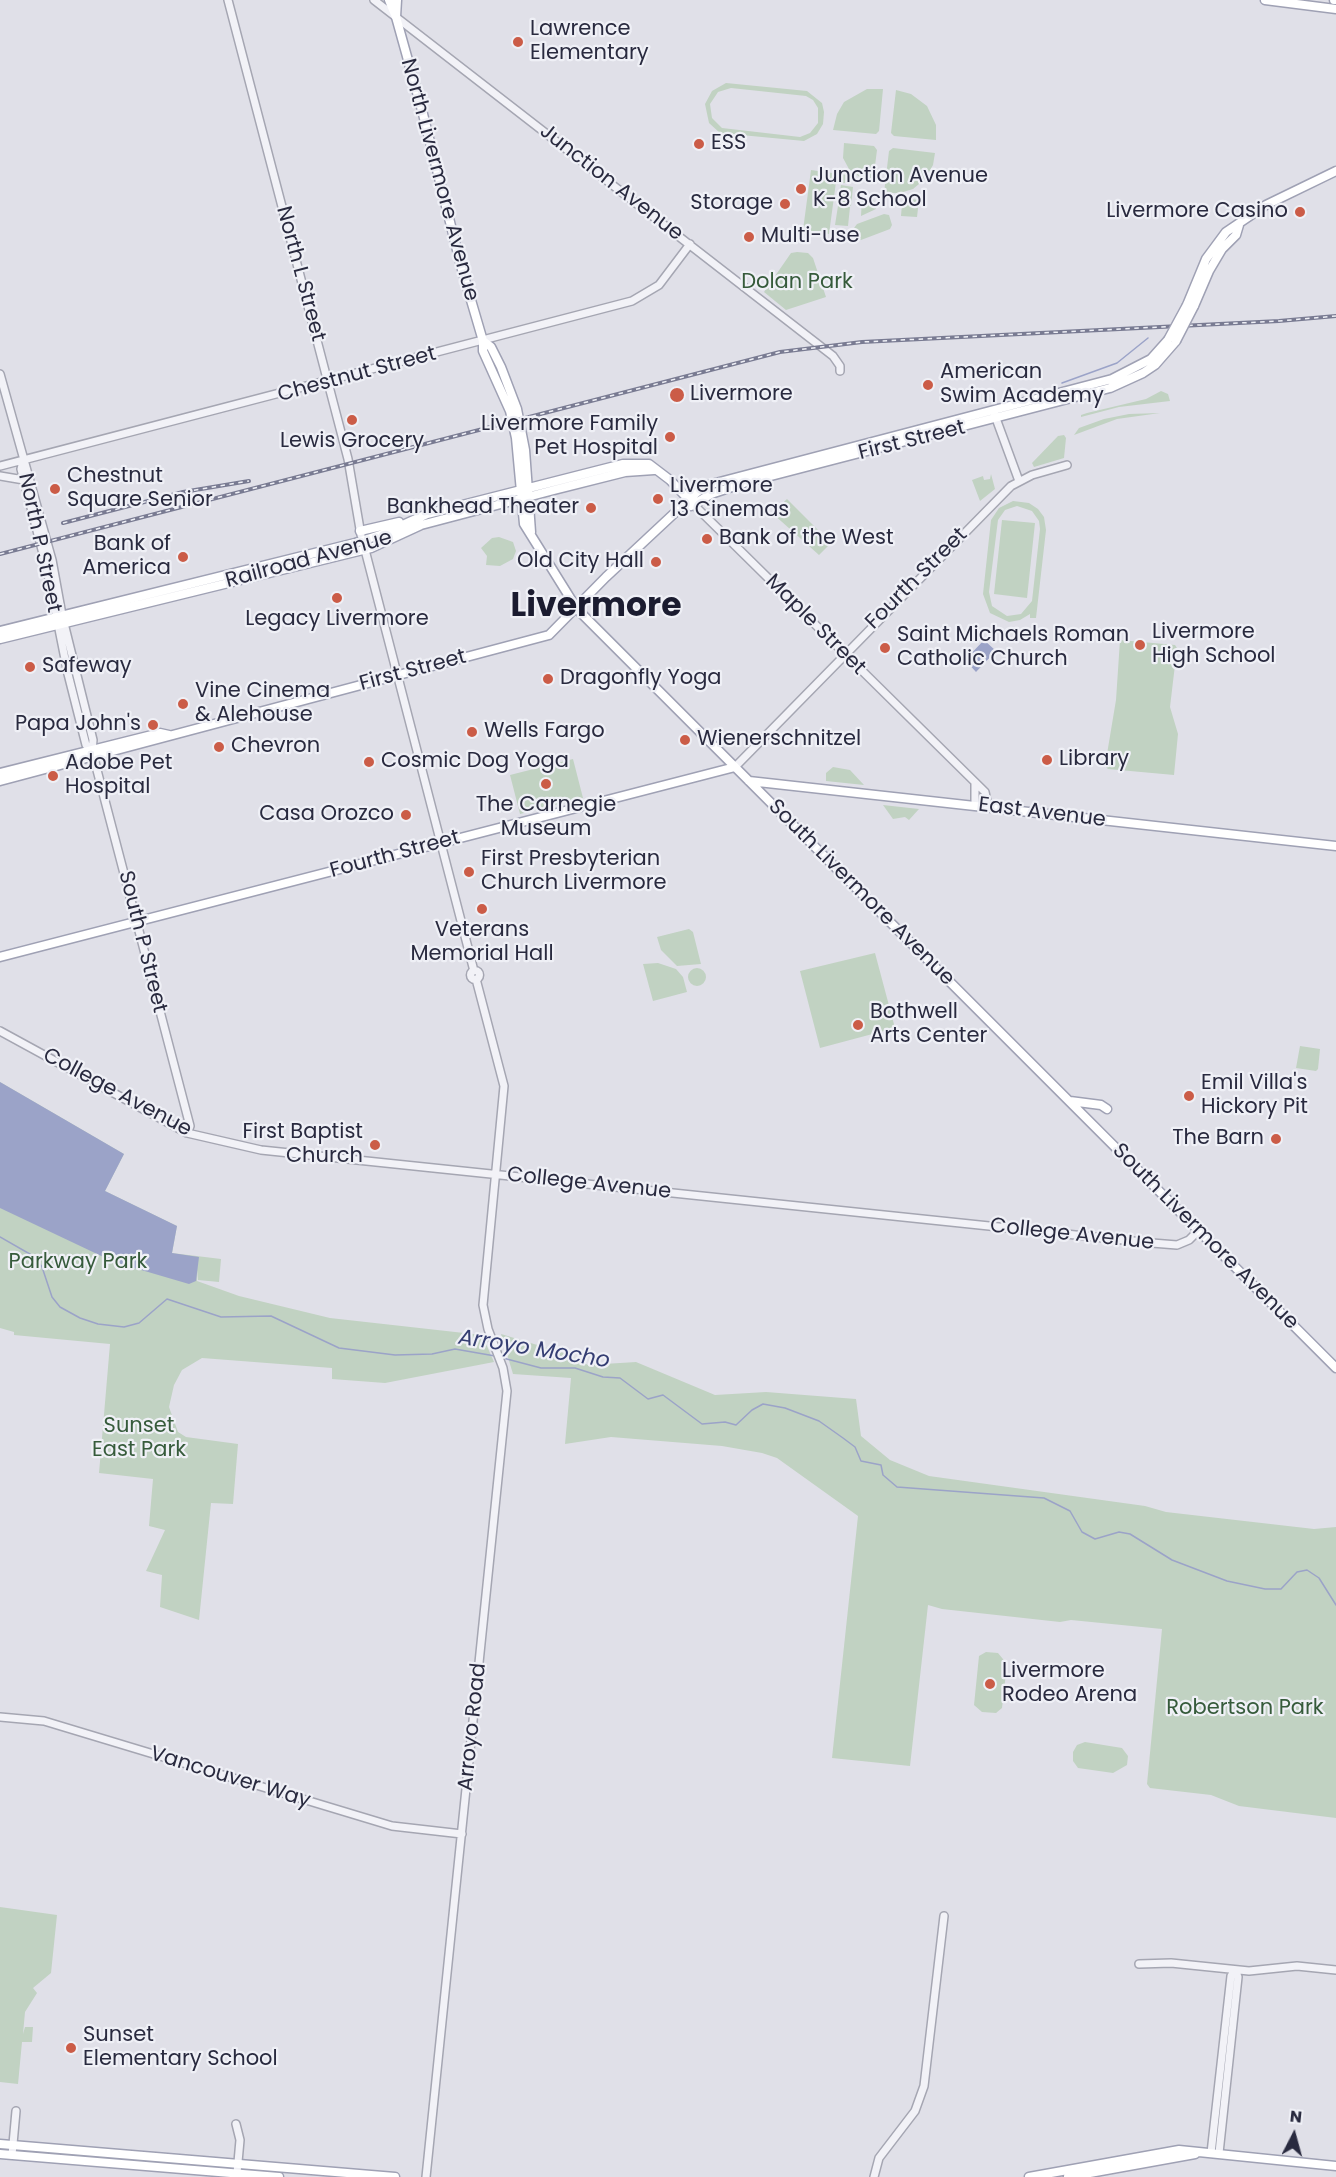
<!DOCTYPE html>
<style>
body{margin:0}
#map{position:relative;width:1336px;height:2177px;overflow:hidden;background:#e0e0e8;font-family:Poppins,sans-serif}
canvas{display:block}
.north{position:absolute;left:1264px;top:2105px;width:60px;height:60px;-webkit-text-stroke:4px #eff0f6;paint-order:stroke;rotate:6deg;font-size:16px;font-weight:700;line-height:24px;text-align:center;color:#292a3f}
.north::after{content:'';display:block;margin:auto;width:21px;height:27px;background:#292a3f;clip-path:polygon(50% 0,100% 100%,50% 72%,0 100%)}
</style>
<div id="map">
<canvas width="1336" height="2177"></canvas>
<div class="north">N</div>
</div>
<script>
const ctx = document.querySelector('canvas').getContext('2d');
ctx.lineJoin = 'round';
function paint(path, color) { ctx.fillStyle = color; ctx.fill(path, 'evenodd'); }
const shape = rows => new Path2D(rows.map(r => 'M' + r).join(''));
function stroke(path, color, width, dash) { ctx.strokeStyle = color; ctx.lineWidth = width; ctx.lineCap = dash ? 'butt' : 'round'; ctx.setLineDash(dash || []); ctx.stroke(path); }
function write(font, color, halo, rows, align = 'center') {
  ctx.font = font + ' Poppins,sans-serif'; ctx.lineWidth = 4.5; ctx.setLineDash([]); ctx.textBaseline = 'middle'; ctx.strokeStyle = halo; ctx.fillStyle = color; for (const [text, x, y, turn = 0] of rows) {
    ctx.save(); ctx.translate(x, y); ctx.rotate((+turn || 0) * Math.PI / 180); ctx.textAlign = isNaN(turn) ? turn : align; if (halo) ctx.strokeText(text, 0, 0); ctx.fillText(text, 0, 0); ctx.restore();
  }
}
const green = shape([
 [726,83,807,91,822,103,824,112,823,124,817,134,804,141,720,133,709,123,705,104,712,91],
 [731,88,806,96,813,100,818,108,818,123,810,133,800,137,722,128,712,118,710,104,718,92],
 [867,89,883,89,879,131,876,134,833,130,837,114,844,102],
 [896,90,911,94,927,106,936,125,936,140,894,136,891,133],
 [844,143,874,146,877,150,873,181,861,178,849,169,843,158],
 [893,148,935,153,933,165,925,179,913,189,900,193,884,193,889,151],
 [811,170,847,175,845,183,836,182,829,234,803,230],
 [841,185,853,187,851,206,838,204],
 [868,197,874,200,876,209,861,216,862,198],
 [910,199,919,200,917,217,901,216,902,204],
 [838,206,850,207,848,226,835,225],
 [884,214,889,215,892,225,890,229,861,240,858,238,854,228,857,224],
 [797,252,808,253,813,258,826,297,786,310,764,292,791,253],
 [1161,391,1168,394,1170,401,1119,407,1081,417,1081,415,1087,413,1146,399],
 [1160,413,1117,419,1074,435,1079,428,1104,419,1129,414],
 [1064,435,1066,438,1064,458,1034,467,1032,463,1058,436],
 [991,474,995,489,980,501,972,480,983,476,984,480,990,479],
 [787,499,831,543,819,555,772,513],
 [1013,501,1029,503,1038,509,1044,517,1046,530,1036,618,1030,618,1030,614,1020,620,1009,622,990,613,983,594,991,520,999,508],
 [1017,506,1032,511,1039,521,1040,529,1032,601,1021,614,1007,616,992,606,989,592,998,520,1005,510],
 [1002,520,1035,523,1027,598,994,594],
 [499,537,513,542,516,551,513,559,500,566,486,565,487,556,481,548,492,538],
 [1120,640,1175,645,1177,648,1170,707,1178,734,1174,775,1108,769,1105,766,1116,700],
 [573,759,583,798,520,814,510,775],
 [833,767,850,770,864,785,826,781,826,773],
 [883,805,919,809,909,820,905,817,893,819],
 [689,929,693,932,701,964,677,966,661,950,657,937],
 [875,953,895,1028,820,1048,800,971],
 [658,963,676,969,683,977,687,992,653,1001,643,964],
 '688 977a9 9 0 1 1 18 0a9 9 0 1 1-18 0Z',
 [1300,1046,1320,1049,1318,1069,1316,1071,1296,1068],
 [0,1082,124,1154,105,1191,177,1226,172,1253,221,1259,219,1282,198,1280,198,1270,197,1281,239,1296,330,1318,482,1335,494,1362,385,1383,332,1379,332,1368,202,1358,182,1370,174,1385,169,1407,178,1432,186,1437,238,1444,233,1504,211,1503,199,1620,160,1607,162,1575,146,1571,165,1530,149,1526,153,1479,99,1473,110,1344,14,1335,14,1332,0,1328],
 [501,1334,567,1354,588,1365,636,1362,715,1395,766,1392,856,1399,861,1436,890,1460,929,1476,1145,1506,1166,1512,1314,1529,1336,1527,1336,1818,1239,1806,1211,1795,1150,1788,1147,1784,1162,1629,1071,1620,1060,1622,942,1609,928,1605,910,1766,832,1758,858,1516,777,1458,762,1453,722,1446,611,1437,565,1444,571,1378,513,1374],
 [986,1652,998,1653,1007,1664,1002,1708,996,1713,982,1712,974,1705,979,1656],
 [1085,1742,1122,1748,1128,1756,1127,1765,1113,1773,1078,1768,1073,1761,1073,1752,1077,1745],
 [0,1907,57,1915,51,1973,33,1988,37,1993,25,2012,23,2034,25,2027,33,2027,32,2042,22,2042,18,2084,0,2082]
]);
const water = shape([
 [984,640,996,651,976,672,965,660],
 [0,1082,124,1154,105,1191,177,1226,172,1253,199,1257,196,1281,189,1284,114,1262,0,1208]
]);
const stream = shape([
 [1062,383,1117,363,1148,338],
 [0,1237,35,1257,42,1267,52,1297,60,1307,80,1318,98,1324,124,1327,139,1323,167,1299,221,1317,271,1316,339,1348,395,1355,432,1354,455,1349,495,1356],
 [503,1358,541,1368,575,1368,603,1377,620,1378,648,1399,663,1395,702,1424,725,1422,736,1425,752,1410,763,1404,785,1408,819,1421,843,1438,855,1447,861,1461,881,1465,883,1475,897,1487,1044,1498,1070,1511,1082,1532,1095,1539,1119,1532,1130,1534,1172,1560,1227,1581,1265,1589,1281,1589,1297,1572,1307,1570,1319,1578,1336,1605]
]);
const minor = shape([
 [228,0,348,459,361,535],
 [374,0,833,356,840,366,840,371],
 [0,374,52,560,62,615,93,740,92,751,190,1126,187,1133],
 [994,413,1019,481],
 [23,461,21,469,47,569,68,674,86,745,92,751],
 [0,466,632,301,659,285,690,244],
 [0,476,24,480],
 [693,504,985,792,988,806],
 [364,546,474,971],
 [735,767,1011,486,1032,475,1067,465],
 [975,783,975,805],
 '470.5 975a4.5 4.5 0 1 1 9 0a4.5 4.5 0 1 1-9 0Z',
 [0,1031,187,1133,261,1150,1152,1243,1177,1245,1189,1240,1199,1230],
 [0,1717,44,1721,392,1826,462,1834],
 [1139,1964,1171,1963,1249,1971,1297,1966,1336,1970],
 [236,2124,240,2140,237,2173],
 [1211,2153,1231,1976,1235,1970],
 [1219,2153,1238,1977,1235,1970],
 [12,2155,16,2111],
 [426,2177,507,1391,503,1368,488,1329,483,1305,504,1086,476,979],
 [874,2177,879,2158,915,2111,924,2086,944,1916]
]);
const major = shape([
 [389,0,396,17,423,114,461,266,483,341,483,351,510,411,516,438,524,524,577,609,1336,1368],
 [1265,0,1336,9],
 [1334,0,1336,0],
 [396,17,397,0],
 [1187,305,1206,259,1226,232,1266,205,1336,171],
 [1194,306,1209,271,1222,249,1236,235,1239,225],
 [483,341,491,347,501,367,517,409,525,450,531,532],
 [691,506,711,494,744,483,1110,388,1143,373,1155,365,1176,341],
 [360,531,399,522],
 [0,631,355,543,383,534,427,514,623,464,649,464,670,480,693,504],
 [0,639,371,548,421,525,554,490,625,472,654,470],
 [0,773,160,733,169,735],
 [0,781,549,635,606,577,696,493,708,485,1112,379,1151,359,1168,340],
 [749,781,1336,846],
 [0,957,735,767],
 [1070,1101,1101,1105,1107,1109],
 [0,2144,395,2177],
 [0,2154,279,2177],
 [1029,2177,1179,2150,1336,2166],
 [1068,2177,1195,2154]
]);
const rail = shape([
 [63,523,183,492,249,481],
 [0,554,780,352,862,342,1279,321,1336,316]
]);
const majorBridge = shape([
 [1168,340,1187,305],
 [1176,341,1194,306]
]);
const markers = [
 [518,42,6,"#cb5c47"],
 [699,144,6,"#cb5c47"],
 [801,189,6,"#cb5c47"],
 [785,204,6,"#cb5c47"],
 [1300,212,6,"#cb5c47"],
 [749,237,6,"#cb5c47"],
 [928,385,6,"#cb5c47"],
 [677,395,8,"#cb5c47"],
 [352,420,6,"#cb5c47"],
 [670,437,6,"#cb5c47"],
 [55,489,6,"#cb5c47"],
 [658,499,6,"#cb5c47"],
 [591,508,6,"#cb5c47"],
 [707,539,6,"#cb5c47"],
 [183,557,6,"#cb5c47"],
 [656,562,6,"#cb5c47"],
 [337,598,6,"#cb5c47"],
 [1140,645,6,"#cb5c47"],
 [885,648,6,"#cb5c47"],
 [30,667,6,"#cb5c47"],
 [548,679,6,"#cb5c47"],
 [183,704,6,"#cb5c47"],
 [153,725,6,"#cb5c47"],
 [472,732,6,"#cb5c47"],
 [685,740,6,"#cb5c47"],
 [219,747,6,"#cb5c47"],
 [1047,760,6,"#cb5c47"],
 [369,762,6,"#cb5c47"],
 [53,776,6,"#cb5c47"],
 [546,784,6,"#cb5c47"],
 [406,815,6,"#cb5c47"],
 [469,872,6,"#cb5c47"],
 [482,909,6,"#cb5c47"],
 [858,1025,6,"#cb5c47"],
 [1189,1096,6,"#cb5c47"],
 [1276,1139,6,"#cb5c47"],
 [375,1145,6,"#cb5c47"],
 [990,1684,6,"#cb5c47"],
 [71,2048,6,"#cb5c47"]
];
const poiNames = [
 ["Lawrence",530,30],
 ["Elementary",530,54],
 ["ESS",711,144],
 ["Junction Avenue",813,177],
 ["K-8 School",813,201],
 ["Storage",773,204,"right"],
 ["Livermore Casino",1288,212,"right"],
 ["Multi-use",761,237],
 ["American",940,373],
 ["Swim Academy",940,397],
 ["Livermore",690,395],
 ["Livermore Family",658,425,"right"],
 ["Pet Hospital",658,449,"right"],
 ["Lewis Grocery",352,442,"center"],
 ["Chestnut",67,477],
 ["Square Senior",67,501],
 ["Livermore",670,487],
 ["13 Cinemas",670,511],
 ["Bankhead Theater",579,508,"right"],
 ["Bank of the West",719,539],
 ["Bank of",171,545,"right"],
 ["America",171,569,"right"],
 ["Old City Hall",644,562,"right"],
 ["Legacy Livermore",337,620,"center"],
 ["Livermore",1152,633],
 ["High School",1152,657],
 ["Saint Michaels Roman",897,636],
 ["Catholic Church",897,660],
 ["Safeway",42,667],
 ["Dragonfly Yoga",560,679],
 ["Vine Cinema",195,692],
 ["& Alehouse",195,716],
 ["Papa John's",141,725,"right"],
 ["Wells Fargo",484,732],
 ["Wienerschnitzel",697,740],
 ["Chevron",231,747],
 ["Library",1059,760],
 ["Cosmic Dog Yoga",381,762],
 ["Adobe Pet",65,764],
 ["Hospital",65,788],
 ["The Carnegie",546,806,"center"],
 ["Museum",546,830,"center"],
 ["Casa Orozco",394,815,"right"],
 ["First Presbyterian",481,860],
 ["Church Livermore",481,884],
 ["Veterans",482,931,"center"],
 ["Memorial Hall",482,955,"center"],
 ["Bothwell",870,1013],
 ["Arts Center",870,1037],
 ["Emil Villa's",1201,1084],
 ["Hickory Pit",1201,1108],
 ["First Baptist",363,1133,"right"],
 ["Church",363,1157,"right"],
 ["The Barn",1264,1139,"right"],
 ["Livermore",1002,1672],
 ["Rodeo Arena",1002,1696],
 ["Sunset",83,2036],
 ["Elementary School",83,2060]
];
const streetNames = [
 ["North Livermore Avenue",439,180,75],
 ["Junction Avenue",611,183,38],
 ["North L Street",300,274,75],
 ["Chestnut Street",357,375,-15],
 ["First Street",912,441,-14],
 ["North P Street",39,543,78],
 ["Railroad Avenue",309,560,-15],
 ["Fourth Street",917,579,-45],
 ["Maple Street",815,625,45],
 ["First Street",413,671,-15],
 ["East Avenue",1042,813,7],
 ["Fourth Street",395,855,-15],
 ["South Livermore Avenue",861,893,45],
 ["South P Street",142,942,76],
 ["College Avenue",117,1093,28],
 ["College Avenue",589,1184,6],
 ["College Avenue",1072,1235,6],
 ["South Livermore Avenue",1205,1237,45],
 ["Arroyo Road",473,1727,-84],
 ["Vancouver Way",230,1778,17]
];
const parkNames = [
 ["Dolan Park",797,283],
 ["Parkway Park",78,1263],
 ["Sunset",139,1427],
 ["East Park",139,1451],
 ["Robertson Park",1245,1709]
];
const waterNames = [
 ["Arroyo Mocho",534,1350,9]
];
const townNames = [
 ["Livermore",596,608]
];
paint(green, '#c1d2c2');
paint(water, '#9ba3c8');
stroke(stream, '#9ba3c8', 1.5);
stroke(minor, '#a5a6b2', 10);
stroke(major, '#9fa1b4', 11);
stroke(minor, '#f2f2f7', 7);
stroke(major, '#fff', 8);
stroke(rail, '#797b92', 4);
stroke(rail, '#eff0f6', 1.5, [4.5]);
stroke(majorBridge, '#9fa1b4', 11, []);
stroke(majorBridge, '#fff', 8);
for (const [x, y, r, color] of markers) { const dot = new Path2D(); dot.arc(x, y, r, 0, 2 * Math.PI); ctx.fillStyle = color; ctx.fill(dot); stroke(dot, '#eff0f6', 2); }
write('21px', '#292a3f', '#eff0f6', poiNames, 'left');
write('21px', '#292a3f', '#eff0f6', streetNames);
write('21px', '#365b3b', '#eff0f6', parkNames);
write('italic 22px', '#343d72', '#eff0f6', waterNames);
write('bold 33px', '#1b1c30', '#eff0f6', townNames);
</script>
